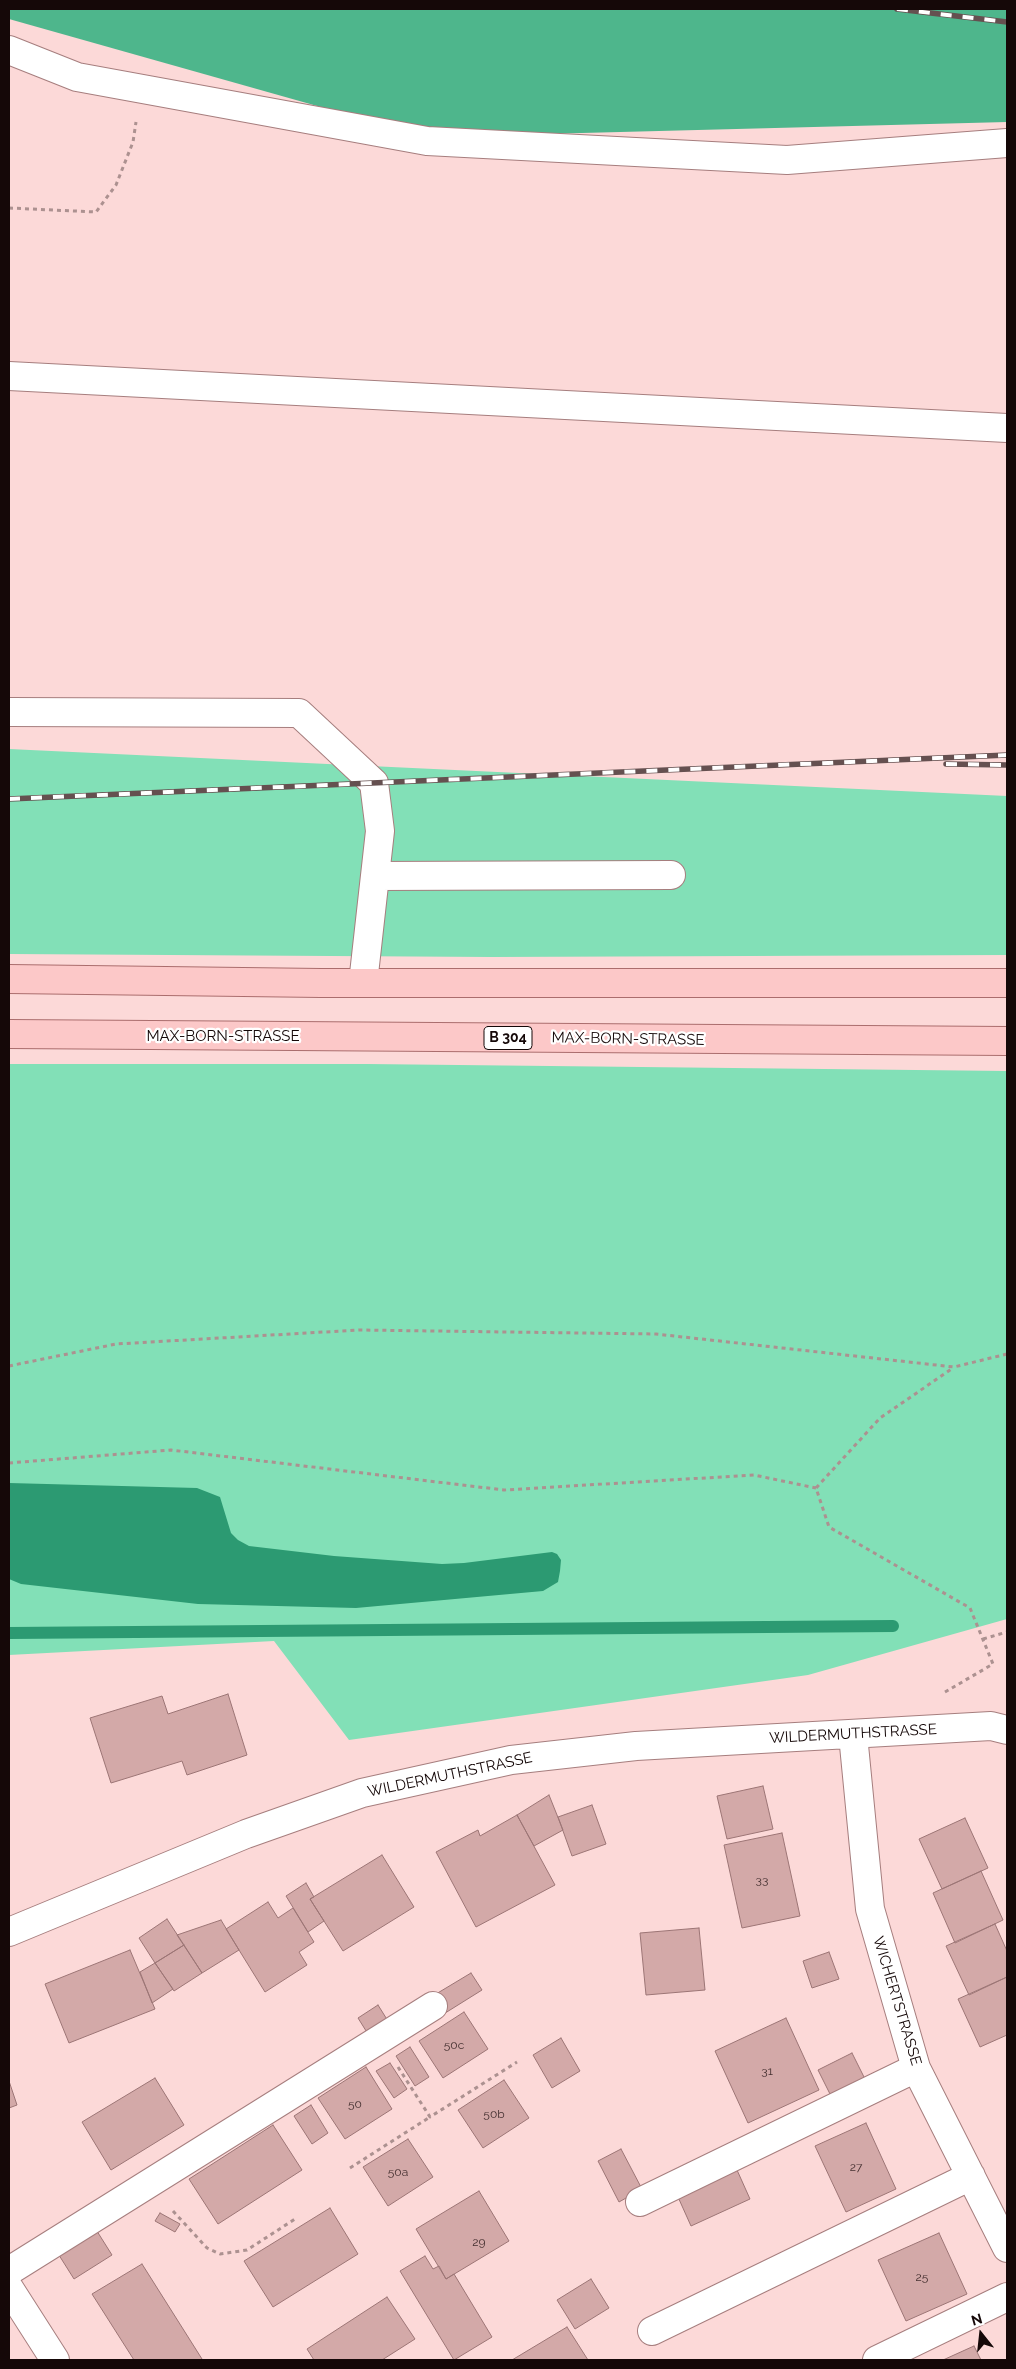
<!DOCTYPE html>
<style>
body{margin:0}
#map{position:relative;width:1016px;height:2369px;overflow:hidden;background:#fcd9d8;font-family:Raleway,sans-serif}
canvas{display:block}
.frame{position:absolute;inset:0;border:10px solid #150808;pointer-events:none}
.north{position:absolute;left:956px;top:2309px;width:50px;height:50px;-webkit-text-stroke:4px #fff;paint-order:stroke;rotate:344deg;font-size:14px;font-weight:700;line-height:20px;text-align:center;color:#150808}
.north::after{content:'';display:block;margin:auto;width:18px;height:22px;background:#150808;clip-path:polygon(50% 0,100% 100%,50% 72%,0 100%)}
</style>
<div id="map">
<canvas width="1016" height="2369"></canvas>
<div class="frame"></div>
<div class="north">N</div>
</div>
<script>
const ctx = document.querySelector('canvas').getContext('2d');
ctx.lineJoin = 'round';
function paint(path, color) { ctx.fillStyle = color; ctx.fill(path, 'evenodd'); }
const shape = rows => new Path2D(rows.map(r => 'M' + r).join(''));
function stroke(path, color, width, dash) { ctx.strokeStyle = color; ctx.lineWidth = width; ctx.lineCap = dash ? 'butt' : 'round'; ctx.setLineDash(dash || []); ctx.stroke(path); }
function write(font, color, halo, rows, align = 'center') {
  ctx.font = font + ' Raleway,sans-serif'; ctx.lineWidth = 4.5; ctx.setLineDash([]); ctx.textBaseline = 'middle'; ctx.strokeStyle = halo; ctx.fillStyle = color; for (const [text, x, y, turn = 0] of rows) {
    ctx.save(); ctx.translate(x, y); ctx.rotate((+turn || 0) * Math.PI / 180); ctx.textAlign = isNaN(turn) ? turn : align; if (halo) ctx.strokeText(text, 0, 0); ctx.fillText(text, 0, 0); ctx.restore();
  }
}
const green = shape([
 [9,749,1007,796,1007,955,492,957,9,954],
 [9,1064,367,1064,1007,1071,1007,1619,808,1675,349,1740,274,1641,9,1655]
]);
const forest = shape([
 [9,9,1007,9,1007,122,427,137,9,19]
]);
const water = shape([
 [9,1483,197,1488,220,1497,231,1533,238,1540,249,1546,334,1556,442,1564,464,1563,552,1552,557,1554,561,1560,560,1571,558,1582,543,1591,356,1608,198,1604,21,1584,9,1579]
]);
const stream = shape([
 [9,1633,893,1626]
]);
const building = shape([
 [228,1694,247,1755,187,1775,182,1761,111,1783,90,1718,162,1696,168,1714,228,1694],
 [763,1786,773,1829,727,1839,717,1796,763,1786],
 [549,1795,563,1830,534,1846,517,1815,549,1795],
 [592,1805,606,1844,572,1856,558,1817,592,1805],
 [517,1815,555,1885,476,1927,436,1852,478,1830,480,1836,517,1815],
 [965,1818,988,1868,942,1889,919,1839,965,1818],
 [782,1833,800,1916,742,1928,724,1845,782,1833],
 [382,1855,414,1907,343,1951,310,1899,382,1855],
 [981,1871,1003,1920,955,1943,933,1893,981,1871],
 [306,1883,314,1897,310,1899,324,1921,308,1932,286,1896,306,1883],
 [268,1902,278,1918,293,1908,314,1942,299,1952,307,1965,265,1992,226,1929,268,1902],
 [167,1919,184,1945,155,1963,139,1938,167,1919],
 [221,1920,239,1950,202,1973,177,1935,221,1920],
 [995,1924,1007,1951,1007,1977,969,1995,946,1946,995,1924],
 [699,1928,705,1990,646,1995,640,1933,699,1928],
 [184,1945,202,1973,174,1991,155,1963,184,1945],
 [130,1950,155,2009,69,2043,45,1984,130,1950],
 [829,1952,839,1979,812,1988,803,1961,829,1952],
 [155,1963,173,1989,152,2003,140,1972,155,1963],
 [471,1973,482,1990,442,2015,431,1997,471,1973],
 [1007,1977,1007,2035,980,2047,958,1999,1007,1977],
 [378,2005,388,2021,368,2034,358,2018,378,2005],
 [464,2012,488,2049,443,2078,419,2041,464,2012],
 [786,2018,819,2090,748,2123,715,2051,786,2018],
 [561,2038,580,2071,552,2088,533,2055,561,2038],
 [410,2047,429,2077,415,2086,396,2056,410,2047],
 [852,2053,868,2085,834,2102,818,2070,852,2053],
 [390,2063,407,2089,394,2098,376,2071,390,2063],
 [366,2067,392,2109,345,2139,318,2098,366,2067],
 [155,2078,184,2125,111,2170,82,2122,155,2078],
 [504,2080,529,2118,483,2148,458,2110,504,2080],
 [9,2081,17,2105,9,2108,9,2081],
 [311,2105,328,2133,312,2144,294,2116,311,2105],
 [866,2123,896,2189,846,2212,815,2146,866,2123],
 [273,2125,302,2170,218,2224,189,2179,273,2125],
 [408,2139,433,2177,388,2206,363,2167,408,2139],
 [621,2149,642,2189,619,2202,598,2161,621,2149],
 [737,2170,750,2199,691,2226,678,2197,737,2170],
 [479,2191,509,2241,446,2279,416,2229,479,2191],
 [330,2208,358,2254,273,2307,244,2261,330,2208],
 [160,2213,180,2224,175,2232,155,2221,160,2213],
 [95,2228,112,2255,74,2279,57,2252,95,2228],
 [939,2233,967,2294,906,2321,878,2260,939,2233],
 [425,2256,433,2269,439,2266,446,2279,454,2274,492,2337,454,2360,400,2271,425,2256],
 [142,2264,202,2359,200,2360,134,2360,92,2294,142,2264],
 [591,2279,609,2308,575,2329,557,2300,591,2279],
 [387,2297,415,2339,382,2360,314,2360,307,2349,387,2297],
 [567,2327,588,2360,512,2360,567,2327],
 [974,2346,981,2360,943,2360,974,2346]
]);
const path = shape([
 [9,208,96,212,116,185,133,142,136,122],
 [9,1366,116,1344,359,1330,656,1334,954,1367,1007,1354],
 [9,1463,171,1450,504,1490,754,1475,816,1488],
 [983,1639,1007,1632],
 [945,1692,993,1664,970,1608,829,1527,816,1488,880,1418,953,1368],
 [398,2067,430,2117,517,2062],
 [350,2168,430,2117],
 [173,2211,207,2248,220,2254,247,2250,295,2219]
]);
const minor = shape([
 [9,50,77,77,427,141,787,160,1007,143],
 [9,376,1007,428],
 [9,712,299,713,374,783,380,831,363,983],
 [375,876,671,875],
 [853,1735,870,1909,916,2068,1007,2248],
 [9,1932,246,1834,362,1793,511,1760,636,1746,991,1726,1007,1730],
 [640,2202,916,2068],
 [9,2271,433,2006],
 [9,2288,55,2360],
 [652,2331,971,2176],
 [877,2360,1007,2297]
]);
const major = shape([
 [9,979,321,983,1007,983],
 [9,1034,1007,1041]
]);
const rail = shape([
 [897,9,1007,22],
 [946,764,1007,765],
 [9,799,1007,755]
]);
const numberNames = [
 ["33",762,1880],
 ["50c",454,2045],
 ["31",767,2071],
 ["50",355,2104],
 ["50b",494,2114],
 ["27",856,2167],
 ["50a",398,2172],
 ["29",479,2242],
 ["25",922,2277]
];
const shields = [
 [508,1038,48]
];
const shieldNames = [
 ["B 304",508,1038]
];
const streetNames = [
 ["MAX-BORN-STRASSE",223,1036],
 ["MAX-BORN-STRASSE",628,1039,1],
 ["WILDERMUTHSTRASSE",853,1734,-3],
 ["WILDERMUTHSTRASSE",450,1775,-12],
 ["WICHERTSTRASSE",897,2001,73]
];
paint(green, '#82e0b7');
paint(forest, '#4eb68c');
paint(water, '#2c9a72');
stroke(stream, '#2c9a72', 12);
paint(building, '#d3a9a8');
stroke(building, '#9c7575', 1);
stroke(minor, '#a67e7e', 30);
stroke(major, '#aa6d6d', 30);
stroke(path, '#ac9190', 3, [4, 4]);
stroke(minor, '#fff', 28);
stroke(major, '#fcc8c8', 28);
stroke(rail, '#655050', 5.5);
stroke(rail, '#fff', 4, [11]);
write('12px', '#443030', null, numberNames);
for (const [x, y, w] of shields) { const box = new Path2D(); box.roundRect(x - w / 2, y - 11.5, w, 23, 4); ctx.fillStyle = '#fff'; ctx.fill(box); stroke(box, '#150808', 1); }
write('bold 14px', '#150808', null, shieldNames);
write('15px', '#150808', '#fff', streetNames);
</script>
